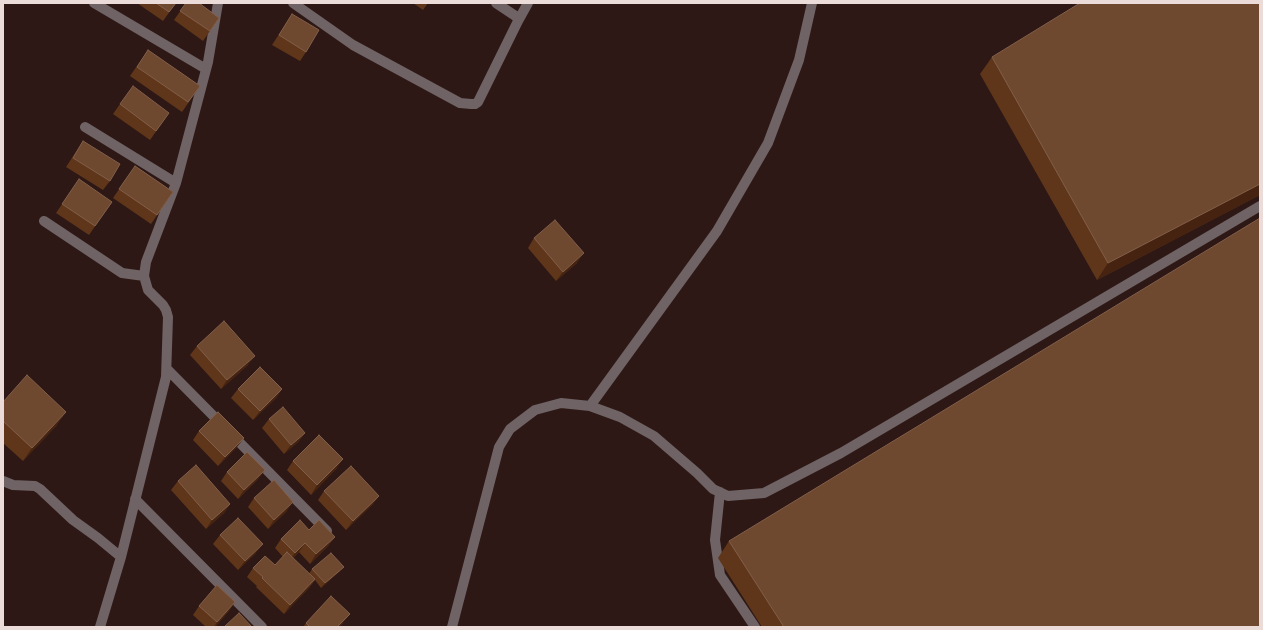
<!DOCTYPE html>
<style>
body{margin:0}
#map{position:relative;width:1263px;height:630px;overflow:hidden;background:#2d1815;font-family:"Varela Round",sans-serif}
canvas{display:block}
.frame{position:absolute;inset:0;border:4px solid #ebdbd9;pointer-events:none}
</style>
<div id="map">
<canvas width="1263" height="630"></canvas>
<div class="frame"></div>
</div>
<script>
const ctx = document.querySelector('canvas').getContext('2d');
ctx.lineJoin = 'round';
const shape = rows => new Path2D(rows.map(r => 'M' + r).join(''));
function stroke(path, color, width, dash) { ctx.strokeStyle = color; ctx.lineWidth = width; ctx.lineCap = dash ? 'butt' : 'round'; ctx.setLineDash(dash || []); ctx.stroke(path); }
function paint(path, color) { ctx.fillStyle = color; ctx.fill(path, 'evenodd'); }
const minor = shape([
 [94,3,206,69],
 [293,3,353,45,460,103,471,104,475,104,478,102,518,21,517,17,496,3],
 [518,21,528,3],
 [85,127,176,183],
 [44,221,122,273,144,276],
 [167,369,327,531],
 [590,406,717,231,768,143,799,60,812,3],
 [3,481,13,485,35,486,40,489,73,520,98,538,121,557],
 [720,492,715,540,720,575,755,627],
 [135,499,262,627],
 [100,627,121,557,166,377,168,317,166,310,163,305,148,290,144,276,146,262,176,183,208,62,218,3],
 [452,627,499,447,510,429,535,410,561,403,590,406,620,417,654,436,697,473,713,489,728,496,764,493,841,453,1260,206]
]);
const wall = shape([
 [137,3,176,3,163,21],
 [186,3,219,18,203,41,174,20],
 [413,3,428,3,423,10],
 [1260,3,1260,195,1097,280,980,74,992,57],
 [292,14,306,52,300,61,272,45],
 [148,50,200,86,182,112,130,76],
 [120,104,169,113,150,140,113,114],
 [83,141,110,181,103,190,66,167],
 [135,166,173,192,151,224,113,198],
 [79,179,112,202,89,235,56,213],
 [534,238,577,263,556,281,528,248],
 [197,346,248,365,221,389,190,355],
 [238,389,282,389,276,398,253,420,231,398],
 [3,402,57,425,23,461,3,443],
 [269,419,305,433,298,442,284,454,262,428],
 [199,431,237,447,218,466,193,440],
 [293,461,337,468,311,495,287,470],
 [265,470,258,479,238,499,221,481,227,472],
 [178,481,230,504,224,513,206,529,171,490],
 [324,491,379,496,372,505,346,530,318,500],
 [254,498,287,511,268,529,248,507],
 [309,530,335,537,328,546,310,564,299,552,293,558,309,574,312,569,340,571,321,588,315,580,309,588,284,614,256,587,257,586,247,577,253,568,275,565,283,557,275,548,281,539],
 [220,535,256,553,238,570,213,544],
 [729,541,1260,627,762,627,718,558],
 [199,606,229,611,215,627,206,627,193,615],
 [306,623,343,623,339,627,303,627]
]);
const shadedWall = shape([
 [1260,184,1260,195,1097,280,1108,263],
 [584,253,577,263,556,281,563,272],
 [255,356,248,365,221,389,227,380],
 [282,389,276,398,253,420,260,411],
 [66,412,57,425,23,461,32,448],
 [305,433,298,442,284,454,291,445],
 [244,438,237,447,218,466,225,457],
 [343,459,337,468,311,495,317,485],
 [265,470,258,479,238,499,244,490],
 [379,496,372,505,346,530,353,521],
 [293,502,287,511,268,529,274,520],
 [230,504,224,513,206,529,212,520],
 [335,537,328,546,310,564,316,554],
 [305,543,299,552,288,562,295,553],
 [263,544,256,553,238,570,245,561],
 [344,567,340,571,321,588,325,583],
 [315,579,309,588,284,614,290,605],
 [235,602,229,611,215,627,214,627,217,622],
 [350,614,343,623,339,627,337,627]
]);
const building = shape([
 [156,3,176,3,169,12,156,3],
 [186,3,199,3,219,18,210,31,180,11,186,3],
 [1080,3,1260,3,1260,184,1108,263,992,57,1080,3],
 [292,14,319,30,306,52,279,35,292,14],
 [148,50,200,86,188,102,137,67,148,50],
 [133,86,169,113,156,131,120,104,133,86],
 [83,141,120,164,110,181,73,158,83,141],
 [135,166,173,192,157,215,119,189,135,166],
 [79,179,112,202,95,226,62,204,79,179],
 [1260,218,1260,627,784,627,729,541,1260,218],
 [555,220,584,253,563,272,534,238,555,220],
 [224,321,255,356,227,380,197,346,224,321],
 [260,367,282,389,260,411,238,389,260,367],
 [27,375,66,412,32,448,3,421,3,402,27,375],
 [283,407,305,433,291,445,269,419,283,407],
 [218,412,244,438,225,457,199,431,218,412],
 [319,435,343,459,317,485,293,461,319,435],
 [247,452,265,470,244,490,227,472,247,452],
 [196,465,230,504,212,520,178,481,196,465],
 [351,466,379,496,353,521,324,491,351,466],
 [274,480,293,502,274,520,254,498,274,480],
 [238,518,263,544,245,561,220,535,238,518],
 [300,520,309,530,319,520,335,537,316,554,305,543,295,553,281,539,300,520],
 [287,552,315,579,290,605,262,578,263,577,253,568,265,556,275,565,287,552],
 [331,553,344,567,325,583,312,569,331,553],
 [217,585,235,602,217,622,199,606,217,585],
 [331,596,350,614,337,627,310,627,306,623,331,596],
 [239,613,252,627,224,627,239,613]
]);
stroke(minor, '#6f6365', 10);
paint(wall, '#60361a');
paint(shadedWall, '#452310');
paint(building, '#6e482f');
stroke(building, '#825f4a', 1);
</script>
